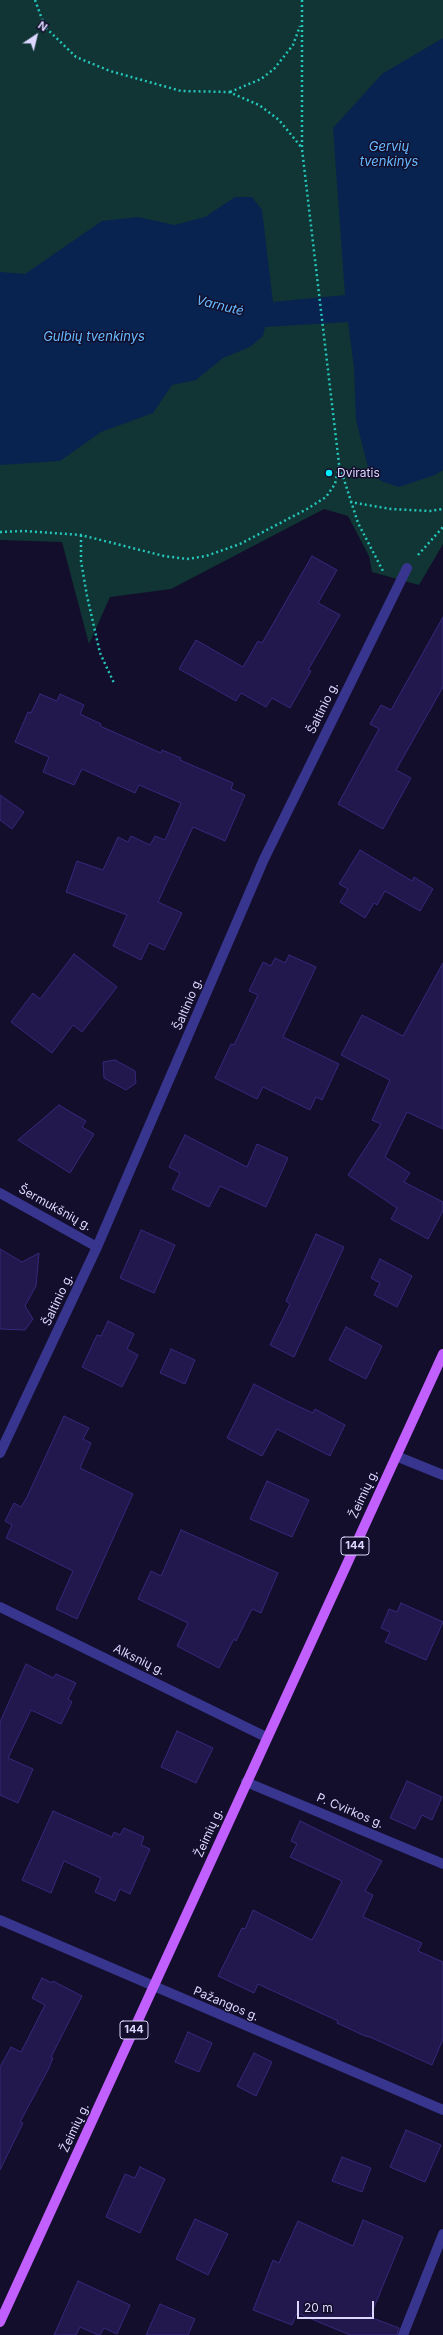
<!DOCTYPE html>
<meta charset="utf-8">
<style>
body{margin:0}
#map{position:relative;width:443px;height:2335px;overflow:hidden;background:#130e2b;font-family:Inter,sans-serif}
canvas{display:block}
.north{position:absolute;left:16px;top:16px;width:40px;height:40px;-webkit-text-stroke:3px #130e2b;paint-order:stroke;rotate:35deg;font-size:11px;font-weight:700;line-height:16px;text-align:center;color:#dcd8ff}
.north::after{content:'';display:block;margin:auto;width:14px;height:18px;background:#dcd8ff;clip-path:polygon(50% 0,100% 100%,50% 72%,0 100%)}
.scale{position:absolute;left:297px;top:2301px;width:77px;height:18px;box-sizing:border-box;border:2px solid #dcd8ff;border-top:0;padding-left:5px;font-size:12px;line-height:14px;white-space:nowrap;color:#dcd8ff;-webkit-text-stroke:3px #130e2b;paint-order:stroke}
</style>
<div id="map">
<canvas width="443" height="2335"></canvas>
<div class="north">N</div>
<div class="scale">20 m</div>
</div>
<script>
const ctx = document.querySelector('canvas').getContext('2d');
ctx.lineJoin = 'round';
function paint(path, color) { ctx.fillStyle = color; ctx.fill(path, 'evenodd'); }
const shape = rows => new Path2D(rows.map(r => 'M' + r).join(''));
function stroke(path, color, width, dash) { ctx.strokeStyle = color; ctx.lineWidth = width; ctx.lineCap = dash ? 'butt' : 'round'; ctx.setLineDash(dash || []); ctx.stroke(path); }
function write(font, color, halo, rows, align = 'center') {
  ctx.font = font + ' Inter,sans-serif'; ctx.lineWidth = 3; ctx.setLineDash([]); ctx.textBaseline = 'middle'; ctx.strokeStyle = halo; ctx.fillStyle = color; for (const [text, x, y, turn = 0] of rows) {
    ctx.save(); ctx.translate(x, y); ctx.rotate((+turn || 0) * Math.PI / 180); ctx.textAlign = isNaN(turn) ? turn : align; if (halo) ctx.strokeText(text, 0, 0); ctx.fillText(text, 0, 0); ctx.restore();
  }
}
const green = shape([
 [0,0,443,0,443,544,419,585,372,572,369,556,348,516,324,509,171,589,110,597,89,644,62,542,0,540]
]);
const water = shape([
 [443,38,443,470,435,475,399,487,381,481,368,467,356,420,354,367,348,322,265,327,263,336,250,347,223,358,196,380,172,385,153,413,101,432,60,461,0,465,0,272,25,274,102,221,138,217,175,225,205,217,235,197,252,197,262,210,273,302,345,295,333,128,382,74]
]);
const building = shape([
 [312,556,337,570,318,603,340,615,308,670,311,671,290,708,272,698,266,707,241,693,236,701,179,669,196,640,243,667,258,641,262,643,312,556],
 [443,617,443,687,396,770,411,778,383,829,338,804,379,729,370,724,381,705,391,710,443,617],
 [40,694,57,701,60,694,84,705,80,714,101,724,100,726,161,753,162,750,181,758,180,760,233,783,231,789,245,795,225,841,193,827,158,902,182,913,164,950,149,943,141,960,113,946,127,915,66,892,77,861,103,870,118,837,128,842,131,836,150,845,155,836,165,840,181,803,139,785,135,793,82,769,74,785,43,772,49,757,15,742,28,712,31,713,40,694],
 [0,795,24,812,12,829,0,820,0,795],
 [360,850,412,881,414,877,433,889,420,911,385,891,377,905,374,903,365,918,340,902,348,889,339,884,360,850],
 [74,954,117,987,82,1032,73,1025,52,1053,11,1022,33,993,40,999,74,954],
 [289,955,316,967,283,1037,339,1064,322,1100,316,1097,310,1110,263,1087,257,1099,215,1078,231,1044,234,1045,258,995,249,991,263,962,271,966,275,958,285,963,289,955],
 [443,963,443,1129,407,1112,385,1157,410,1173,404,1182,443,1202,443,1211,428,1239,391,1219,397,1208,348,1175,381,1124,372,1120,390,1080,341,1055,362,1015,403,1036,443,963],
 [115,1060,135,1071,136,1083,126,1090,104,1078,103,1062,115,1060],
 [59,1105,86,1121,82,1127,94,1134,70,1173,18,1140,59,1105],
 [185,1135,247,1167,257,1144,288,1158,266,1207,220,1186,209,1207,172,1189,180,1173,169,1167,185,1135],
 [141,1230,175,1245,154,1293,120,1278,141,1230],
 [316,1234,344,1247,294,1357,270,1345,290,1304,286,1301,316,1234],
 [0,1249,22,1262,39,1253,36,1286,25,1306,33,1319,25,1330,0,1329,0,1249],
 [380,1259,412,1276,397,1307,374,1295,380,1283,371,1278,380,1259],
 [108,1321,134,1334,127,1349,138,1355,122,1387,82,1367,97,1335,101,1336,108,1321],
 [346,1327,382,1346,366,1379,329,1360,346,1327],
 [171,1349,195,1360,185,1384,160,1373,171,1349],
 [254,1384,289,1402,313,1413,315,1409,345,1425,330,1456,277,1429,262,1456,227,1438,254,1384],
 [64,1416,89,1428,83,1439,91,1443,80,1468,133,1494,77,1619,56,1609,73,1571,6,1538,12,1525,5,1521,14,1503,21,1507,27,1497,64,1416],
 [267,1481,309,1500,292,1537,250,1519,267,1481],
 [181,1530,278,1573,261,1613,252,1609,236,1641,234,1639,219,1668,177,1646,188,1623,138,1599,151,1571,161,1576,181,1530],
 [401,1603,443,1622,426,1660,385,1642,390,1632,381,1628,389,1609,397,1612,401,1603],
 [26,1664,53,1678,56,1674,76,1683,68,1699,72,1702,61,1724,31,1710,8,1758,33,1769,18,1803,0,1795,0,1722,26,1664],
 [177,1731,213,1748,196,1783,161,1767,177,1731],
 [407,1781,442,1797,432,1820,422,1815,415,1829,390,1818,407,1781],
 [53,1811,112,1837,114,1832,120,1835,124,1828,144,1837,141,1845,150,1849,130,1894,120,1889,115,1901,95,1892,101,1878,64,1861,51,1893,22,1880,53,1811],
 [300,1821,382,1861,365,1891,373,1895,363,1917,422,1943,418,1951,443,1962,443,2039,432,2065,370,2037,365,2036,337,2023,338,2021,258,1984,254,1993,218,1976,242,1928,245,1929,253,1910,312,1940,319,1927,342,1881,290,1857,297,1844,291,1841,300,1821],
 [42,1978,52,1983,53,1981,82,1996,51,2057,53,2058,49,2068,20,2122,23,2123,0,2170,0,2067,11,2047,21,2052,45,2005,32,1998,42,1978],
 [188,2032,212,2043,199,2072,175,2062,188,2032],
 [254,2053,272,2062,256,2096,237,2086,254,2053],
 [406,2130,441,2145,425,2182,390,2167,406,2130],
 [342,2157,371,2168,362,2192,332,2181,342,2157],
 [140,2167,165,2179,140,2233,106,2217,125,2174,135,2178,140,2167],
 [195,2219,228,2234,208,2275,176,2259,195,2219],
 [363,2220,403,2237,370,2317,399,2328,397,2335,350,2335,297,2313,292,2325,253,2310,273,2260,279,2263,298,2221,353,2246,363,2220],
 [78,2281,130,2305,117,2334,104,2328,100,2335,98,2335,80,2327,76,2335,54,2335,78,2281],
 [160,2304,195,2319,188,2335,146,2335,160,2304]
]);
const path = shape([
 [35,0,45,27,76,57,110,71,181,91,229,92,259,105,279,120,302,148],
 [302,0,302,149,339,464,358,523,384,573],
 [230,92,261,79,274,69,293,45,300,26],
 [350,502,391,509,430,511,443,509],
 [0,532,24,531,81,535,164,556,187,559,206,556,240,544,307,509,326,497,335,484,339,465],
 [81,535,81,561,87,596,100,653,114,683],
 [418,555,443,527]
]);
const minor = shape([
 [0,1193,97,1247],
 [0,1453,97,1247,264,859,407,568],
 [396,1456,443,1475],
 [0,1607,266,1737],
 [246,1782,443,1864],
 [0,1920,443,2110],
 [403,2335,443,2234]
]);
const major = shape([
 [0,2322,443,1354]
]);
const markers = [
 [329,473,4,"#04eaff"]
];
const shields = [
 [355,1546,28],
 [134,2030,28]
];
const shieldNames = [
 ["144",355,1546],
 ["144",134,2030]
];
const poiNames = [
 ["Dviratis",337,473]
];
const streetNames = [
 ["Šaltinio g.",323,708,-64],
 ["Šaltinio g.",188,1004,-67],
 ["Šermukšnių g.",55,1208,29],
 ["Šaltinio g.",58,1300,-65],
 ["Žeimių g.",364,1494,-65],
 ["Alksnių g.",139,1660,26],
 ["P. Cvirkos g.",350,1811,23],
 ["Žeimių g.",209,1833,-66],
 ["Pažangos g.",226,2004,23],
 ["Žeimių g.",75,2128,-65]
];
const waterNames = [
 ["Gervių",389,147],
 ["tvenkinys",389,162],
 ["Varnutė",220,306,14],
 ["Gulbių tvenkinys",94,337]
];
paint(green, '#103534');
paint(water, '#082350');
paint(building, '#22184e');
stroke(building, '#37287c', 1);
stroke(path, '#24c6ba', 2.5, [2, 3]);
stroke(minor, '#37358e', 10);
stroke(major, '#c15fff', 10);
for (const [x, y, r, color] of markers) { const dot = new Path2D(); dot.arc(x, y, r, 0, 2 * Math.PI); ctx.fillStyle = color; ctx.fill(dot); stroke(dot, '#130e2b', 1.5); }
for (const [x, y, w] of shields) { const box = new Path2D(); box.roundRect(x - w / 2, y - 9, w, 18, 3); ctx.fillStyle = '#130e2b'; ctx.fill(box); stroke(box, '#dcd8ff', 1); }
write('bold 11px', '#dcd8ff', null, shieldNames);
write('12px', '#dcd8ff', '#130e2b', poiNames, 'left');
write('12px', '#dcd8ff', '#130e2b', streetNames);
write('italic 13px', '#6bf', '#130e2b', waterNames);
</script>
